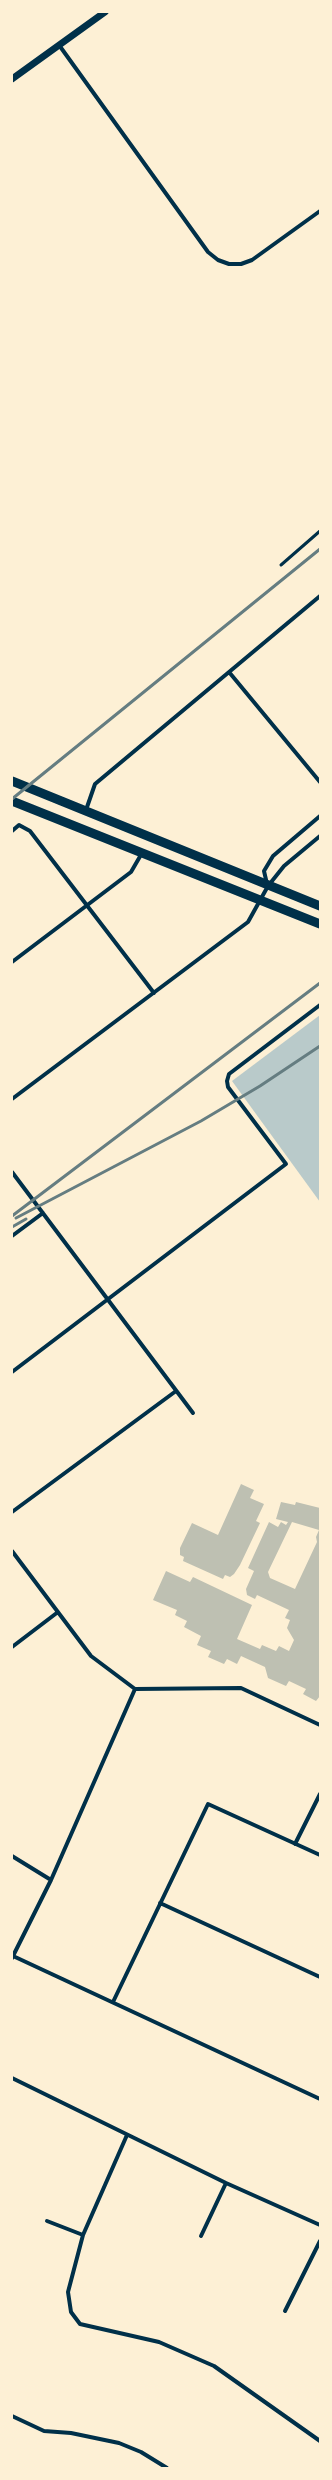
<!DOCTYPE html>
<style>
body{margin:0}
#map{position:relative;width:332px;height:2480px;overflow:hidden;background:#fdf0d5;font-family:Signika,sans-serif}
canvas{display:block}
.frame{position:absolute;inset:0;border:13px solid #fdf0d5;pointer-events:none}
</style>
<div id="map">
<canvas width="332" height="2480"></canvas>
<div class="frame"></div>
</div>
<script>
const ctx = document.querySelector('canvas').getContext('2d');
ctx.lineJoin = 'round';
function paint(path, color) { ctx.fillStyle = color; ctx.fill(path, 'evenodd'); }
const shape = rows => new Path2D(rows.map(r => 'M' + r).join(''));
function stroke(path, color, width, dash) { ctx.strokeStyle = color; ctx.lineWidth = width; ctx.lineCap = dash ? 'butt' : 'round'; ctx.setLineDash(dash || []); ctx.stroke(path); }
const green = shape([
 [320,1015,320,1202,232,1081]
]);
const building = shape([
 [241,1484,254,1490,250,1498,264,1504,256,1521,260,1523,240,1565,234,1574,230,1577,225,1575,223,1579,183,1561,184,1557,180,1555,180,1548,192,1523,218,1535],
 [281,1502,295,1505,296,1502,320,1508,320,1696,316,1701,303,1694,306,1689,289,1681,286,1686,268,1678,265,1667,241,1656,237,1664,227,1659,224,1664,208,1657,211,1651,197,1645,201,1636,184,1627,187,1621,175,1615,177,1610,153,1600,166,1571,190,1582,193,1577,252,1605,237,1639,260,1649,262,1645,276,1651,279,1646,289,1651,294,1640,287,1628,290,1620,285,1618,289,1610,257,1595,255,1599,247,1595,246,1589,254,1571,248,1568,269,1522,278,1527,281,1522,286,1525,288,1522,276,1519],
 [292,1522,319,1530,316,1537,317,1542,295,1589,270,1578,268,1572]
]);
const service = shape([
 [281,565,320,531]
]);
const minor = shape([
 [59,45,208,252,218,260,229,264,241,264,252,260,320,211],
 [229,672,320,782],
 [86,810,95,784,320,596],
 [12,831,19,825,30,831,154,993],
 [267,884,264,871,273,856,320,816],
 [12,962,131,872,142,853],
 [12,1099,248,922,268,886,284,866,320,836],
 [12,1172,193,1413],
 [12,1236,43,1213],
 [12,1372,286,1164,228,1087,227,1081,229,1074,320,1005],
 [12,1512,176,1391],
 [12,1551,91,1656,135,1689,241,1688,320,1725],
 [12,1647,58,1612],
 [295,1844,320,1794],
 [12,1856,51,1880],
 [160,1903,320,1977],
 [13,1956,320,2099],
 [12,1958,51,1880,135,1689],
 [113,2002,208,1804,320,1855],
 [12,2078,226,2183,320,2225],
 [127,2135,83,2235,68,2292,71,2312,80,2324,159,2342,214,2366,320,2441],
 [47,2221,83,2235],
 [201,2236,226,2183],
 [285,2311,320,2241],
 [12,2416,44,2431,71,2433,119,2443,141,2452,167,2468]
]);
const tertiary = shape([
 [12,79,105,12]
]);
const primary = shape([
 [12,781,320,906],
 [12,801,320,924]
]);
const rail = shape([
 [12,799,320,549],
 [12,1216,320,983],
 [16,1218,201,1121,260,1086,320,1046],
 [12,1227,26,1219]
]);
paint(green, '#b9caca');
paint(building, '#bec0b2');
stroke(service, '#003049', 3);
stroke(minor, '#003049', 4);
stroke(tertiary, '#003049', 7);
stroke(primary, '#003049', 9);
stroke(rail, '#657d81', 3);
</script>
